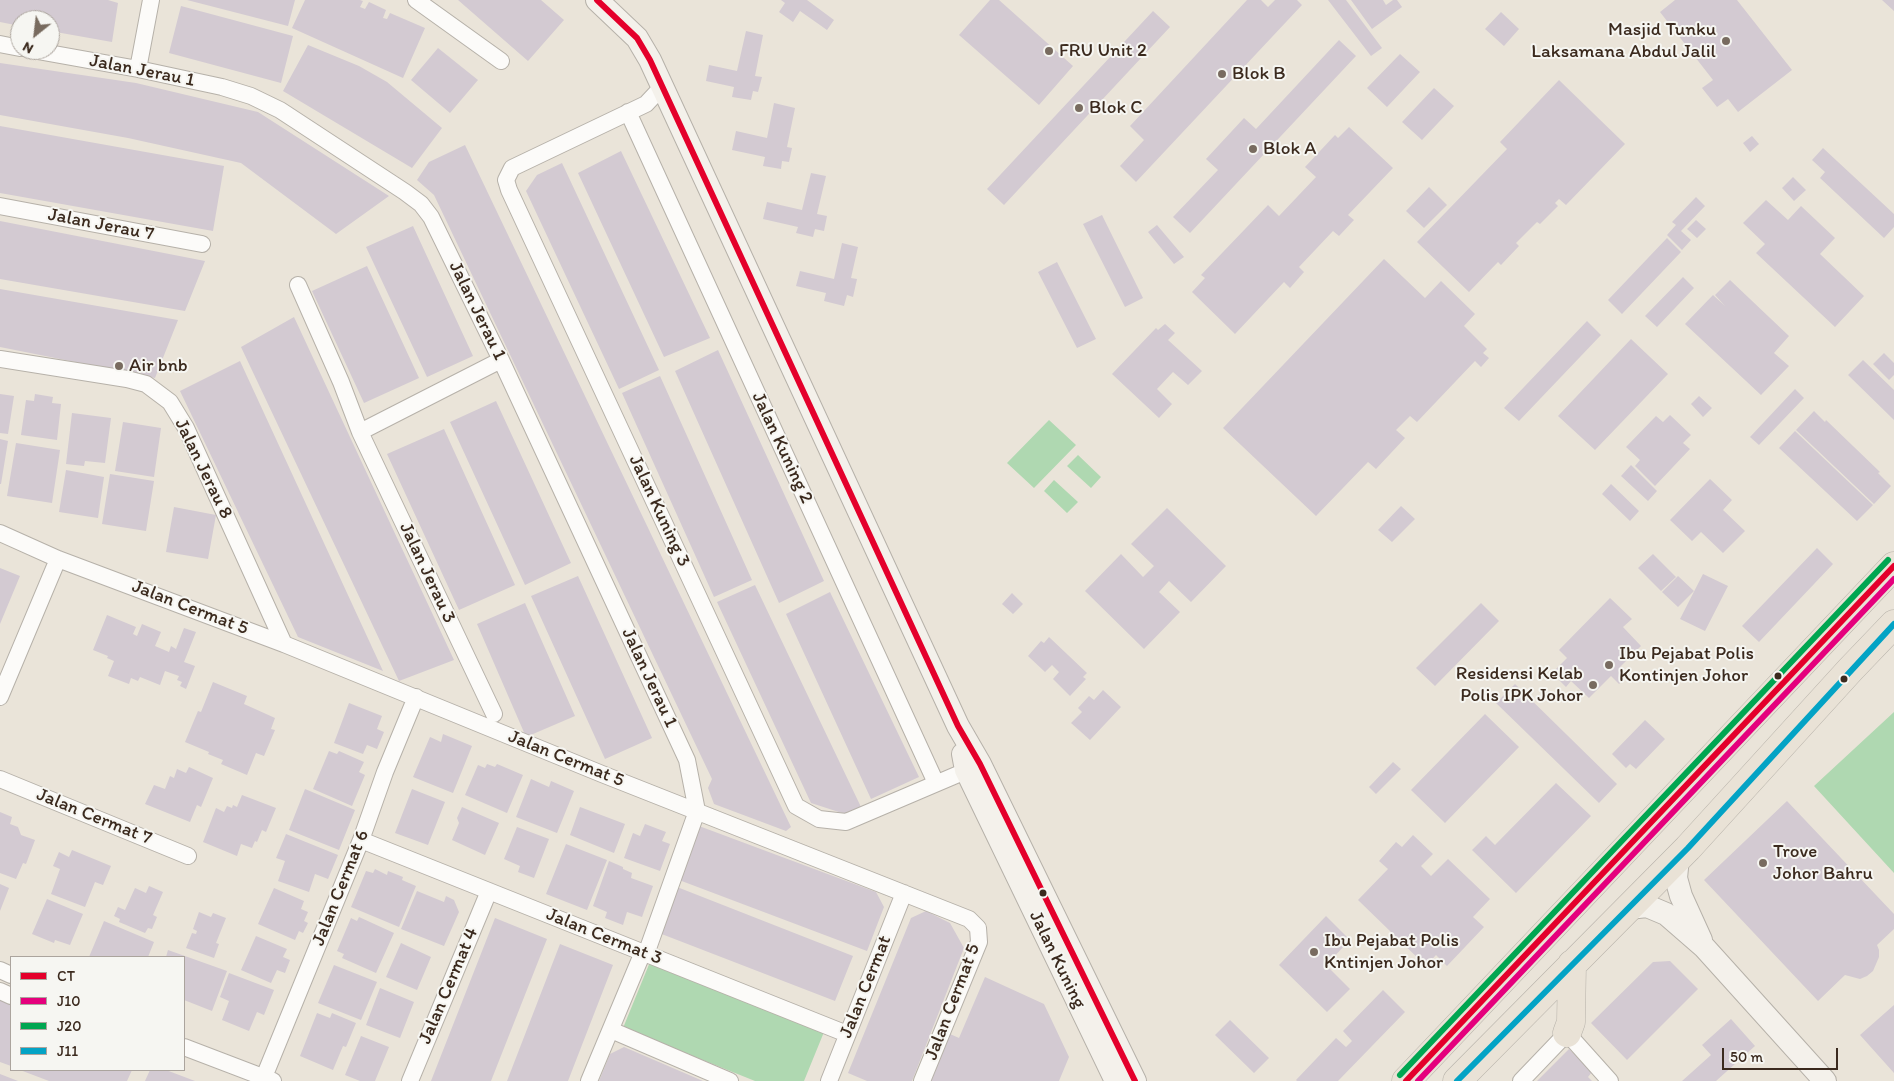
<!DOCTYPE html>
<style>
body{margin:0}
#map{position:relative;width:1894px;height:1081px;overflow:hidden;background:#eae4d9;font-family:Itim,sans-serif}
canvas{display:block}
.legend{position:absolute;left:10px;top:956px;width:175px;height:115px;box-sizing:border-box;background:#f6f6f2;border:1px solid #aba49d;margin:0;padding:6px 9px;list-style:none;font-size:15px;color:#3b2a1e}
.legend li{display:flex;align-items:center;gap:10px;height:25px}
.legend b{width:25px;border:1px solid #aba49d}
.north{position:absolute;left:10px;top:10px;width:50px;height:50px;box-sizing:border-box;background:#f6f6f2;border:1px solid #aba49d;border-radius:50%;rotate:209deg;font-size:14px;font-weight:700;line-height:20px;text-align:center;color:#3b2a1e}
.north::after{content:'';display:block;margin:auto;width:18px;height:22px;background:#786b5f;clip-path:polygon(50% 0,100% 100%,50% 72%,0 100%)}
.scale{position:absolute;left:1722px;top:1048px;width:116px;height:22px;box-sizing:border-box;border:2px solid #3b2a1e;border-top:0;padding-left:6px;font-size:15px;line-height:18px;white-space:nowrap;color:#3b2a1e;-webkit-text-stroke:4px #f6f6f2;paint-order:stroke}
</style>
<div id="map">
<canvas width="1894" height="1081"></canvas>
<ul class="legend">
<li><b style="height:6px;background:#e4002b"></b>CT</li>
<li><b style="height:6px;background:#e5007d"></b>J10</li>
<li><b style="height:6px;background:#00a651"></b>J20</li>
<li><b style="height:6px;background:#03a3c5"></b>J11</li>
</ul>
<div class="north">N</div>
<div class="scale">50 m</div>
</div>
<script>
const ctx = document.querySelector('canvas').getContext('2d');
ctx.lineJoin = 'round';
function paint(path, color) { ctx.fillStyle = color; ctx.fill(path, 'evenodd'); }
const shape = rows => new Path2D(rows.map(r => 'M' + r).join(''));
function stroke(path, color, width, dash) { ctx.strokeStyle = color; ctx.lineWidth = width; ctx.lineCap = dash ? 'butt' : 'round'; ctx.setLineDash(dash || []); ctx.stroke(path); }
function write(font, color, halo, rows, align = 'center') {
  ctx.font = font + ' Itim,sans-serif'; ctx.lineWidth = 4; ctx.setLineDash([]); ctx.textBaseline = 'middle'; ctx.strokeStyle = halo; ctx.fillStyle = color; for (const [text, x, y, turn = 0] of rows) {
    ctx.save(); ctx.translate(x, y); ctx.rotate((+turn || 0) * Math.PI / 180); ctx.textAlign = isNaN(turn) ? turn : align; if (halo) ctx.strokeText(text, 0, 0); ctx.fillText(text, 0, 0); ctx.restore();
  }
}
const green = shape([
 [1049,420,1076,445,1034,488,1007,463],
 [1078,455,1101,477,1091,488,1067,466],
 [1054,480,1078,502,1067,513,1044,491],
 [1894,712,1894,873,1814,786],
 [650,962,824,1032,804,1081,755,1081,623,1028]
]);
const building = shape([
 [0,0,108,0,118,3,112,42,50,31,50,20,20,20,20,26,0,22],
 [187,0,295,0,288,26],
 [305,0,360,0,363,1,360,7,365,9,369,2,386,10,383,18,387,19,390,13,425,28,403,78,292,28],
 [458,0,541,0,564,20,528,61],
 [781,0,807,0,834,20,827,30,800,11,793,22,779,12,785,3],
 [990,0,999,0,1073,66,1039,105,959,35],
 [1247,0,1261,0,1268,7,1275,0,1297,0,1302,5,1136,182,1120,166,1144,140,1130,126],
 [1328,0,1346,0,1382,48,1371,56],
 [1351,0,1383,0,1386,5,1393,0,1397,0,1402,7,1372,29],
 [1675,0,1737,0,1792,70,1738,112,1728,99,1717,107,1702,88,1713,80,1660,12],
 [1882,0,1894,0,1894,11],
 [181,6,293,36,281,83,169,53],
 [1153,11,1170,27,1004,205,987,189],
 [1501,12,1519,29,1504,46,1485,29],
 [746,31,763,35,755,76,762,77,758,92,753,91,751,100,732,97,734,87,706,81,709,65,737,71],
 [1339,40,1356,56,1190,233,1173,217,1218,170,1206,159,1244,118,1256,129],
 [308,45,359,66,387,82,442,128,412,168,283,91],
 [438,48,478,80,450,113,411,80],
 [1400,54,1420,72,1387,107,1367,88],
 [0,63,136,83,258,112,389,196,336,234,241,163,128,138,0,115],
 [1559,80,1625,144,1566,205,1559,199,1555,203,1558,206,1540,224,1537,222,1516,243,1519,246,1501,265,1498,262,1469,292,1417,242,1507,149,1500,142],
 [1434,88,1454,106,1422,140,1402,122],
 [774,103,795,108,787,147,792,148,789,162,782,161,781,169,763,166,765,157,732,150,736,131,767,138],
 [0,126,224,166,213,231,0,193],
 [1349,127,1393,168,1348,215,1354,220,1339,236,1333,231,1299,267,1304,272,1290,288,1284,282,1235,334,1192,292,1205,278,1201,275,1268,205,1279,216,1316,177,1305,167,1335,135,1338,138],
 [1752,136,1759,144,1750,152,1743,143],
 [465,145,791,827,786,831,714,804,708,788,712,779,434,195,417,180,429,162],
 [1823,148,1894,214,1894,227,1884,238,1820,178,1825,172,1812,160],
 [621,151,710,338,664,357,578,173],
 [562,163,659,370,619,389,526,191,537,175],
 [811,173,826,176,817,214,827,216,824,231,815,229,813,237,796,233,798,227,763,219,767,202,802,210],
 [1793,177,1806,190,1794,201,1782,188],
 [1429,187,1447,205,1424,228,1406,211],
 [1696,197,1705,206,1681,231,1691,240,1682,250,1667,235,1676,225,1672,222],
 [1766,200,1788,220,1801,206,1835,238,1820,254,1864,296,1835,327,1756,253,1765,244,1743,223],
 [1102,215,1143,298,1125,307,1083,224],
 [1696,220,1706,229,1697,238,1687,229],
 [0,221,205,261,185,311,0,279],
 [1157,225,1184,257,1174,264,1148,232],
 [413,226,473,356,427,377,366,247],
 [1667,238,1681,252,1622,314,1608,300],
 [842,243,858,247,851,278,857,279,853,297,847,295,844,306,824,301,826,293,796,286,800,271,834,279],
 [1384,259,1425,298,1441,281,1475,314,1464,326,1487,349,1483,353,1489,358,1481,367,1475,361,1417,422,1410,416,1396,430,1405,438,1376,469,1368,462,1316,516,1223,428],
 [1057,262,1096,339,1077,348,1038,272],
 [367,266,419,378,364,403,312,291],
 [1683,277,1694,288,1657,327,1645,316],
 [1730,280,1789,336,1774,353,1789,366,1761,395,1685,324,1713,295,1725,306,1715,295],
 [0,289,178,320,155,378,0,347],
 [294,317,370,480,454,660,399,681,241,347],
 [1587,321,1601,335,1519,421,1504,408],
 [1165,324,1175,333,1168,340,1202,371,1188,385,1173,372,1157,389,1172,404,1159,418,1112,374,1156,328,1158,330],
 [1631,339,1668,374,1595,450,1558,416],
 [718,350,824,581,779,603,675,371],
 [1884,353,1894,363,1894,375,1889,380,1873,364],
 [1863,360,1894,390,1894,420,1848,375],
 [240,361,383,671,298,637,180,391],
 [660,376,752,580,714,597,622,393],
 [1795,389,1804,398,1759,445,1750,437],
 [0,394,14,396,8,434,0,433],
 [35,394,53,397,52,403,61,404,57,440,21,435,26,400,34,401],
 [1699,396,1712,408,1703,417,1691,404],
 [496,401,571,563,525,585,450,422],
 [1814,411,1825,422,1826,420,1880,472,1878,473,1891,486,1874,504,1796,430],
 [72,413,111,418,105,463,85,461,84,466,66,464],
 [1670,415,1691,435,1683,443,1690,449,1655,486,1635,466,1640,460,1626,447,1656,416,1663,422],
 [123,422,161,428,154,477,115,471],
 [444,429,515,585,459,610,387,454],
 [1795,431,1873,505,1857,521,1779,448],
 [0,439,8,441,1,484,0,484],
 [16,443,60,450,52,503,7,496],
 [1631,465,1657,491,1648,501,1621,476],
 [66,470,104,477,98,518,59,512],
 [110,474,154,481,146,531,102,524],
 [1710,479,1732,500,1723,510,1745,531,1723,553,1701,532,1692,541,1670,520],
 [1611,484,1639,511,1630,521,1602,494],
 [1401,506,1415,519,1392,542,1378,530],
 [174,507,216,515,208,559,166,552],
 [1167,508,1226,566,1191,602,1169,581,1159,592,1180,612,1144,649,1085,591,1121,554,1143,577,1154,566,1131,544],
 [1817,548,1833,564,1759,642,1742,626],
 [1653,554,1676,577,1661,591,1638,568],
 [0,568,20,576,0,624],
 [1703,574,1728,586,1705,631,1680,619],
 [578,576,652,738,605,759,531,596],
 [1678,576,1694,591,1678,607,1662,592],
 [755,585,861,807,845,814,811,803,717,602],
 [830,592,919,777,871,799,786,614],
 [1012,593,1023,604,1013,614,1002,604],
 [1610,598,1632,619,1623,627,1641,646,1620,667,1628,676,1619,684,1611,676,1589,698,1571,681,1566,687,1552,673,1567,658,1559,650],
 [525,603,575,716,526,737,477,624],
 [1481,603,1499,621,1435,686,1416,668],
 [107,615,136,627,133,634,137,636,142,624,161,632,155,646,169,652,171,646,176,649,184,628,196,632,184,662,195,666,186,689,180,686,182,682,177,680,179,676,165,671,160,685,140,677,138,681,131,678,129,684,108,676,114,661,107,658,108,656,93,650],
 [1049,637,1087,673,1083,677,1086,679,1070,696,1053,679,1059,672,1052,665,1045,672,1028,656,1041,641,1044,643],
 [213,682,247,696,244,704,275,718,271,729,275,730,264,756,256,753,247,775,221,764,223,760,208,754,209,752,185,742,198,711,201,712],
 [1515,684,1617,784,1599,803,1496,703],
 [1103,690,1121,707,1090,740,1071,723,1082,712,1078,708,1089,696,1094,700],
 [349,703,382,716,377,729,384,732,377,749,367,745,363,754,334,743],
 [1485,714,1519,747,1445,823,1411,790],
 [1645,720,1665,739,1636,769,1630,764,1626,768,1612,754],
 [443,734,472,746,453,793,413,777,430,737,441,742],
 [329,751,337,754,339,751,364,762,359,772,365,775,352,806,313,789],
 [1393,762,1401,769,1376,794,1369,787],
 [487,764,495,767,497,764,523,775,507,813,465,795,478,765,485,768],
 [189,767,213,778,201,807,197,805,190,822,145,804,154,785,165,789,170,776,174,778,177,769,186,773],
 [531,779,549,787,551,781,574,791,557,833,516,817],
 [1556,783,1591,816,1516,893,1472,850,1486,836,1495,845],
 [305,789,355,810,339,850,289,830],
 [412,789,445,802,428,845,395,833],
 [242,795,276,808,266,832,262,830,257,842,255,841,252,848,241,844,237,856,203,842,216,808,224,812,227,806,232,808,233,805,237,807],
 [1787,801,1894,914,1894,929,1877,945,1879,950,1879,957,1873,971,1867,976,1860,979,1845,975,1818,1001,1704,880],
 [462,807,499,823,485,855,452,840,459,823,457,818],
 [580,807,625,824,614,853,570,835],
 [0,812,12,817,10,824,18,827,21,835,35,840,26,864,23,863,16,879,0,873],
 [645,824,666,832,662,841,670,844,660,871,624,858,633,833,640,836],
 [699,826,876,892,884,907,867,951,679,880],
 [517,827,549,839,534,878,518,872,520,866,504,859],
 [286,834,338,855,328,879,315,874,309,892,278,881,285,861,276,858],
 [1413,835,1433,854,1421,866,1431,876,1448,859,1490,899,1473,917,1484,927,1447,966,1436,955,1426,966,1358,900,1388,869,1379,861,1396,842,1402,847],
 [566,844,607,860,587,910,546,894],
 [72,850,111,866,103,885,95,882,85,907,51,894,60,869,53,866,59,852,69,857],
 [609,861,623,867,623,869,632,873,631,878,653,886,642,917,627,912,623,925,605,918,607,912,593,906],
 [375,869,387,875,388,871,403,877,402,880,416,886,399,927,351,907,366,871,373,873],
 [0,884,9,888,0,911],
 [149,886,163,892,153,915,157,917,152,929,148,928,145,933,119,922,120,919,114,916,118,907,125,910,135,888,146,893],
 [677,887,853,956,835,1001,659,933],
 [274,888,304,901,301,909,308,912,304,921,308,923,303,933,299,931,295,940,258,924],
 [417,891,444,902,446,896,454,900,459,912,444,946,401,929],
 [47,899,83,914,70,945,55,940,54,943,32,934],
 [926,911,950,923,964,948,912,1081,867,1081,848,1073,911,918],
 [199,912,211,917,213,913,226,918,216,943,219,944,214,958,186,948,192,933,196,934,197,931,193,929],
 [1326,916,1350,940,1326,965,1350,989,1327,1012,1279,965],
 [359,917,394,933,376,973,342,958,344,954,337,951,351,918,357,921],
 [495,918,547,939,491,1081,431,1081],
 [104,921,154,942,148,957,89,957],
 [256,936,287,949,283,957,290,960,285,973,277,970,271,983,241,970],
 [401,943,431,957,417,990,386,977],
 [560,944,613,965,568,1081,507,1081],
 [168,950,227,971,212,1011,184,1000,184,957,166,957],
 [1670,961,1698,989,1627,1060,1591,1023,1653,962],
 [334,965,377,982,361,1020,318,1003],
 [229,973,274,990,264,1015,257,1012,249,1031,222,1020,229,1001,220,997],
 [985,977,1044,1004,1069,1057,1059,1081,931,1081,950,1034,959,1038],
 [380,988,414,1002,400,1038,366,1025],
 [1383,990,1405,1012,1338,1081,1297,1081,1296,1080,1336,1038,1346,1047,1352,1041,1343,1031],
 [0,999,11,1004,11,1066,0,1062],
 [1894,1005,1894,1073,1860,1035],
 [317,1013,330,1018,332,1013,356,1023,346,1047,343,1046,333,1070,300,1056],
 [1731,1019,1755,1046,1716,1081,1682,1081,1711,1055,1702,1045],
 [1230,1020,1269,1058,1254,1073,1215,1035],
 [361,1036,389,1047,375,1081,360,1081,345,1075],
 [624,1047,703,1081,599,1081,610,1054],
 [1569,1049,1592,1072,1588,1077,1592,1081,1537,1081],
 [20,1070,132,1070,127,1081,49,1081],
 [150,1070,166,1070,195,1081,145,1081],
 [0,1074,18,1081,0,1081]
]);
const street = shape([
 [416,0,501,61],
 [0,44,20,48],
 [32,50,138,69,222,87,251,96,280,110,405,192,421,204,431,217,501,360,687,760,697,811,646,954],
 [138,69,151,0],
 [662,87,646,104,512,168,506,180,509,190,796,806,819,819,846,822,975,767],
 [628,112,936,783],
 [0,206,202,244],
 [298,285,341,382,360,432,494,714],
 [0,359,127,379,146,384,170,402,186,428,284,644],
 [360,432,501,360],
 [0,533,58,559,284,644,602,774,969,919,978,928,979,942,922,1081],
 [0,697,58,559],
 [0,779,188,856],
 [361,840,847,1034],
 [0,970,11,975],
 [0,991,11,996],
 [611,1030,730,1081],
 [184,1047,273,1081],
 [264,1077,361,840,385,772,416,697],
 [410,1081,489,891],
 [589,1081,643,952],
 [829,1081,904,893],
 [1521,1081,1567,1033,1610,1081]
]);
const secondary = shape([
 [597,0,637,38,650,60,958,726,980,764,1135,1081],
 [963,754,966,770,1116,1081],
 [1684,852,1678,858,1676,878,1681,896,1701,940],
 [1629,908,1647,906,1666,914,1704,947,1825,1081]
]);
const highway = shape([
 [1567,1033,1571,1022,1572,964],
 [1406,1081,1894,566],
 [1457,1081,1688,848,1850,670,1894,624]
]);
const bus1 = shape([
 [597,0,637,38,650,60,958,726,980,764,1135,1081],
 [1406,1081,1894,566]
]);
const bus2 = shape([
 [1418,1081,1894,579]
]);
const bus3 = shape([
 [1400,1075,1888,560]
]);
const bus4 = shape([
 [1457,1081,1688,848,1894,624]
]);
const markers = [
 [1726,41,5,"#786b5f"],
 [1049,51,5,"#786b5f"],
 [1222,74,5,"#786b5f"],
 [1079,108,5,"#786b5f"],
 [1253,149,5,"#786b5f"],
 [119,366,5,"#786b5f"],
 [1609,665,5,"#786b5f"],
 [1778,676,4.5,"#3b2a1e"],
 [1844,679,4.5,"#3b2a1e"],
 [1593,685,5,"#786b5f"],
 [1763,863,5,"#786b5f"],
 [1043,893,4.5,"#3b2a1e"],
 [1314,952,5,"#786b5f"]
];
const poiNames = [
 ["Masjid Tunku",1716,30,"right"],
 ["Laksamana Abdul Jalil",1716,52,"right"],
 ["FRU Unit 2",1059,51],
 ["Blok B",1232,74],
 ["Blok C",1089,108],
 ["Blok A",1263,149],
 ["Air bnb",129,366],
 ["Ibu Pejabat Polis",1619,654],
 ["Kontinjen Johor",1619,676],
 ["Residensi Kelab",1583,674,"right"],
 ["Polis IPK Johor",1583,696,"right"],
 ["Trove",1773,852],
 ["Johor Bahru",1773,874],
 ["Ibu Pejabat Polis",1324,941],
 ["Kntinjen Johor",1324,963]
];
const streetNames = [
 ["Jalan Jerau 1",142,71,11],
 ["Jalan Jerau 7",101,225,11],
 ["Jalan Jerau 1",477,311,64],
 ["Jalan Kuning 2",782,448,65],
 ["Jalan Jerau 8",203,469,64],
 ["Jalan Kuning 3",659,511,65],
 ["Jalan Jerau 3",427,573,65],
 ["Jalan Cermat 5",190,608,21],
 ["Jalan Jerau 1",649,678,65],
 ["Jalan Cermat 5",566,759,22],
 ["Jalan Cermat 7",94,817,22],
 ["Jalan Cermat 6",341,888,-68],
 ["Jalan Cermat 3",604,937,22],
 ["Jalan Kuning",1057,960,64],
 ["Jalan Cermat 4",449,986,-67],
 ["Jalan Cermat",866,987,-68],
 ["Jalan Cermat 5",953,1002,-69]
];
paint(green, '#afd8b1');
paint(building, '#d3cad2');
stroke(street, '#b6b1a9', 18);
stroke(secondary, '#b6b1a9', 24);
stroke(highway, '#b6b1a9', 29);
stroke(street, '#fcfbf9', 16);
stroke(secondary, '#f4f1eb', 22);
stroke(highway, '#e9e2d6', 28);
stroke(bus1, '#e4002b', 6);
stroke(bus2, '#e5007d', 6);
stroke(bus3, '#00a651', 6);
stroke(bus4, '#03a3c5', 6);
for (const [x, y, r, color] of markers) { const dot = new Path2D(); dot.arc(x, y, r, 0, 2 * Math.PI); ctx.fillStyle = color; ctx.fill(dot); stroke(dot, '#f6f6f2', 2); }
write('19px', '#3b2a1e', '#f6f6f2', poiNames, 'left');
write('19px', '#3b2a1e', '#f6f6f2', streetNames);
</script>
